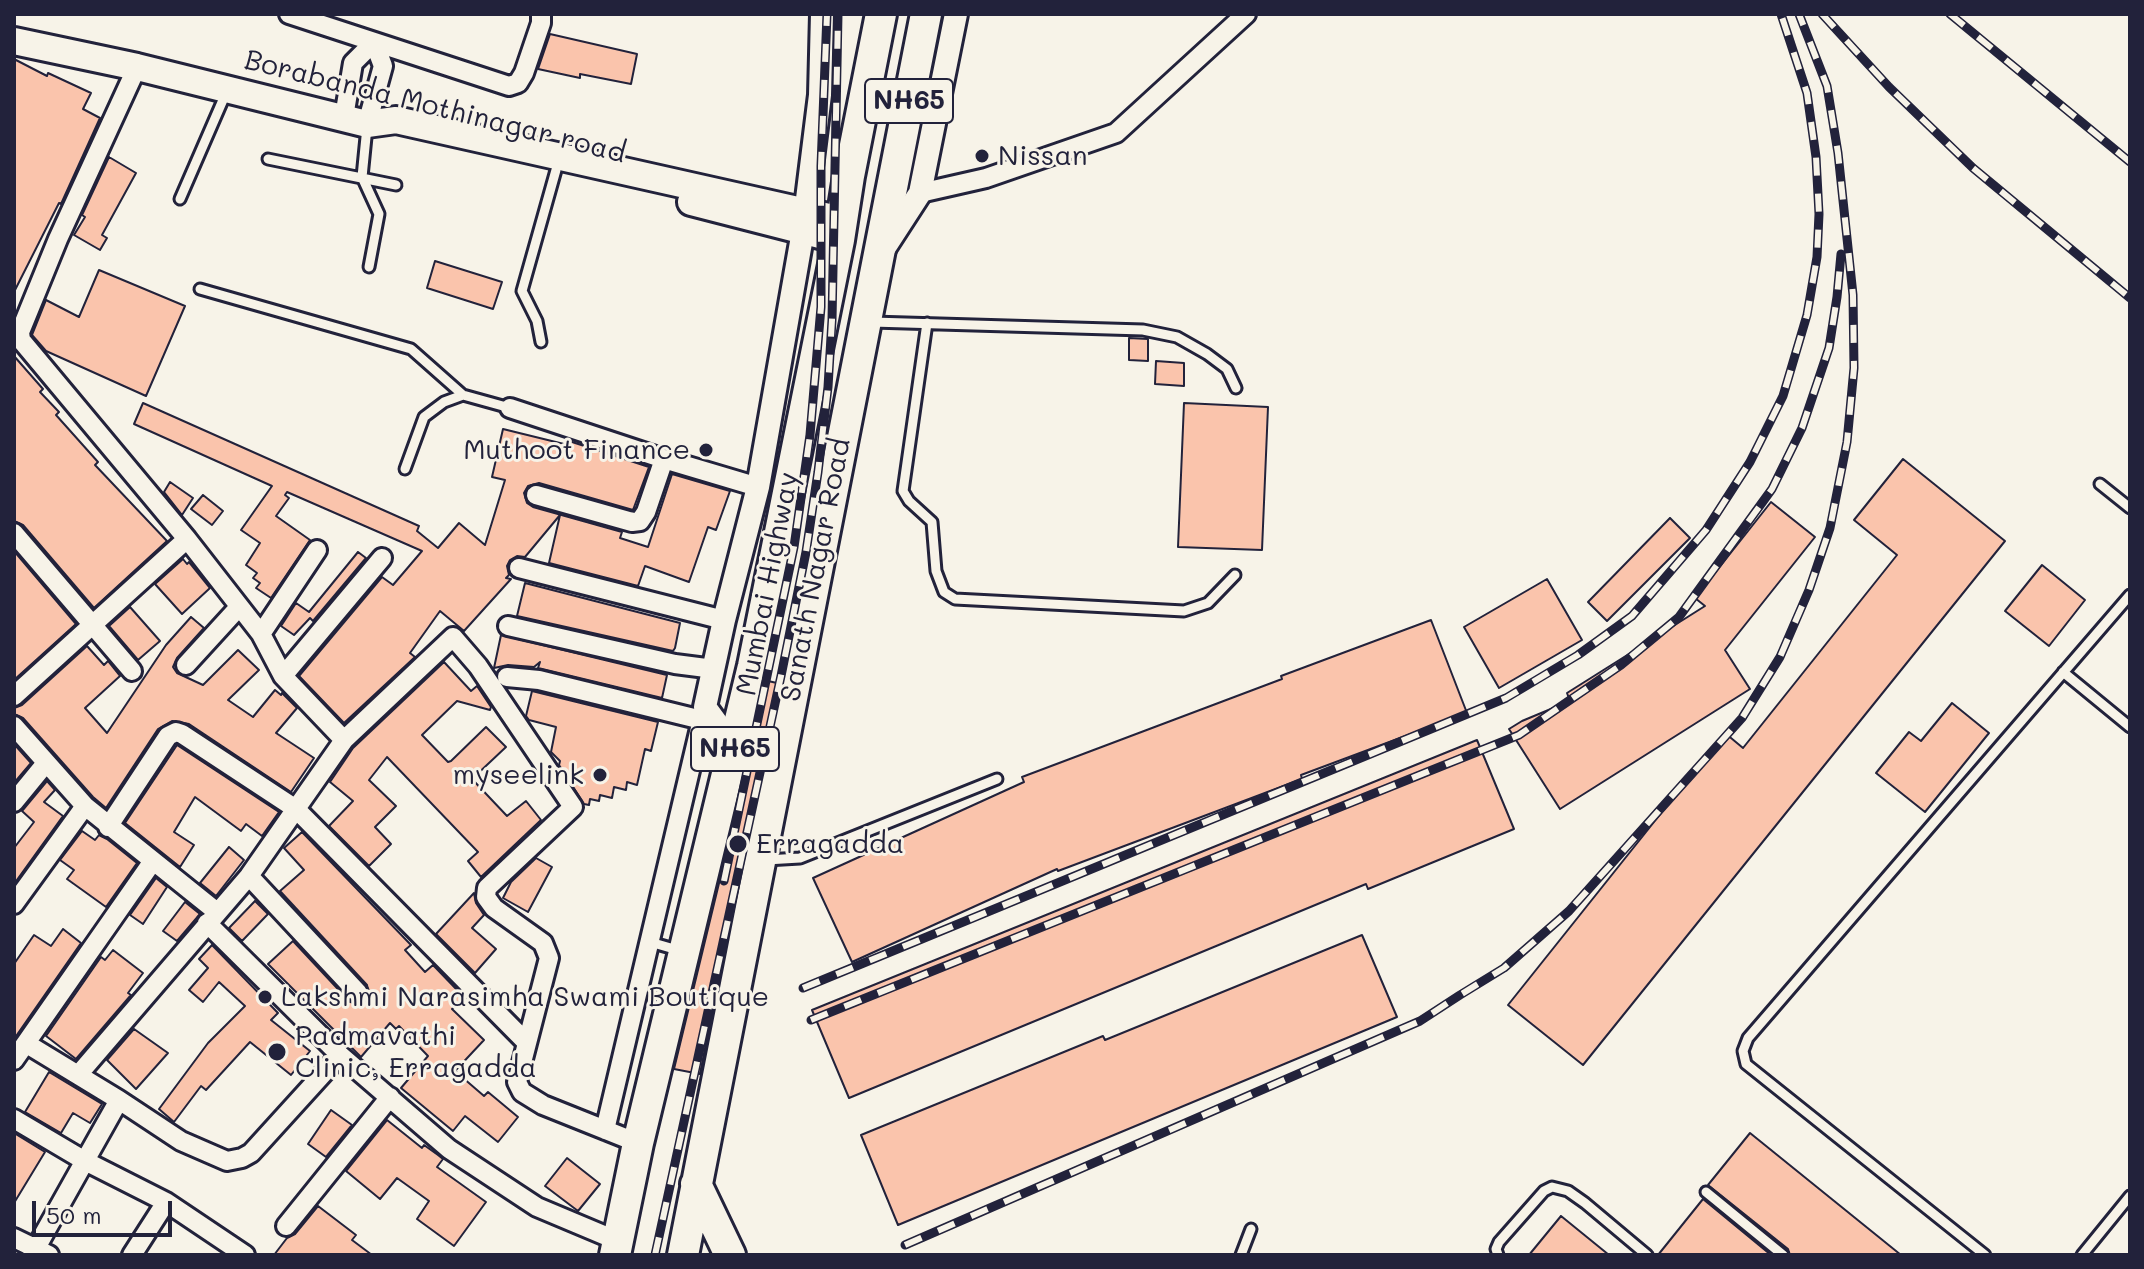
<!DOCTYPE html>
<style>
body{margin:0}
#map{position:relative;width:2144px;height:1269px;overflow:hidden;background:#f7f3e8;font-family:Mali,sans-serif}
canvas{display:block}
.frame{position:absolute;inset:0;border:16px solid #22223b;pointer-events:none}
.scale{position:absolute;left:32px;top:1201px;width:140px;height:36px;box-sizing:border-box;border:4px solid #22223b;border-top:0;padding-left:10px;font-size:24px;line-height:28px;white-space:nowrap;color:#22223b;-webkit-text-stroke:6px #f7f3e8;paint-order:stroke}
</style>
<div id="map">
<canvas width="2144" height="1269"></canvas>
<div class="frame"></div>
<div class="scale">50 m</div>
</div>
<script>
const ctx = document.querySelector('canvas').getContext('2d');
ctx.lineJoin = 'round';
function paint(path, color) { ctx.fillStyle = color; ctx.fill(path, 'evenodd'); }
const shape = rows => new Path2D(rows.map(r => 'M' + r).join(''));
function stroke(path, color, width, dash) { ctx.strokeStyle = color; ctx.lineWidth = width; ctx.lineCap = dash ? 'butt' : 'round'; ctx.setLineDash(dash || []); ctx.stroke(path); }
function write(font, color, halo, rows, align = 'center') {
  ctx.font = font + ' Mali,sans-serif'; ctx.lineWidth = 6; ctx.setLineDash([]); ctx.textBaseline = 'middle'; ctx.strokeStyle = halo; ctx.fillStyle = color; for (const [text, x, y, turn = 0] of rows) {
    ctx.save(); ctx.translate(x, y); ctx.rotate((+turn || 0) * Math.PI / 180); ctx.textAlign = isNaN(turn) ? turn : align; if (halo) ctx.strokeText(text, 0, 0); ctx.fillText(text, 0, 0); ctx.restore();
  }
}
const building = shape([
 [550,34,637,54,631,84,580,74,580,78,538,69,550,34],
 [14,59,47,76,48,73,91,93,83,109,100,118,61,204,59,203,14,292,14,59],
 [109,157,136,173,102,235,107,238,100,250,74,235,85,217,82,215,109,157],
 [435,261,502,282,493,309,427,288,435,261],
 [99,270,185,306,146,396,46,351,32,335,46,300,79,317,99,270],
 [1129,338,1148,339,1148,361,1129,360,1129,338],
 [14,356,43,389,40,392,59,412,56,415,98,462,95,465,167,541,94,608,23,525,14,521,14,356],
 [1156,361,1184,363,1184,386,1155,384,1156,361],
 [143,403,419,526,417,531,438,548,459,523,485,545,505,480,492,477,503,429,568,445,569,441,649,467,633,510,539,483,528,486,524,493,527,503,533,507,622,532,620,538,648,547,672,474,730,491,716,530,708,527,689,582,645,566,638,586,549,563,560,515,525,557,517,556,510,560,507,566,509,575,506,578,511,579,464,631,440,611,410,653,415,657,344,723,299,676,382,577,393,585,422,551,287,492,285,495,289,498,276,516,310,540,271,598,256,588,260,583,253,578,257,573,246,565,260,543,241,530,272,486,134,424,143,403],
 [1184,403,1268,407,1262,550,1178,547,1184,403],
 [1903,459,2005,541,1583,1065,1508,1005,1725,733,1743,748,1897,555,1854,520,1903,459],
 [170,482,193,498,182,515,164,492,170,482],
 [203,495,223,511,212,525,191,509,203,495],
 [1771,502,1815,537,1725,650,1750,689,1560,809,1509,729,1522,721,1570,701,1567,693,1705,606,1695,598,1771,502],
 [1670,518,1690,538,1607,621,1588,602,1670,518],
 [14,551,76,624,14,680,14,551],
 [358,552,366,558,313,621,310,618,294,635,281,626,296,603,309,612,358,552],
 [183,559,187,564,189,562,210,588,182,614,155,584,183,559],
 [2042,565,2085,600,2049,646,2005,611,2042,565],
 [1547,579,1582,640,1499,688,1464,627,1547,579],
 [525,583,680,623,675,648,673,651,517,616,525,583],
 [130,607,160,641,138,660,109,626,130,607],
 [191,617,204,628,177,658,173,667,177,673,203,685,238,650,259,670,228,700,253,717,275,690,281,695,282,693,297,708,276,733,314,758,291,792,189,724,172,721,158,729,106,808,93,797,23,718,14,714,14,708,22,705,87,646,104,665,108,661,120,676,85,708,107,733,166,645,191,617],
 [1431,620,1467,713,1301,775,1302,779,1058,871,1057,869,852,962,813,878,1024,782,1022,777,1282,679,1281,676,1431,620],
 [501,635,667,675,662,698,538,668,540,662,534,667,508,665,494,668,501,635],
 [444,662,471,691,477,686,491,707,490,710,457,701,422,735,448,762,451,761,486,727,506,747,472,779,507,816,526,801,541,820,481,877,468,861,478,852,387,757,369,780,396,806,375,827,391,844,369,866,329,826,353,801,330,782,353,748,444,662],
 [768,681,777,683,700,1074,674,1069,768,681],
 [532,691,658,722,651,751,645,749,637,785,627,782,626,790,614,787,612,798,600,795,599,801,590,799,589,805,584,804,559,765,560,761,551,752,556,727,529,720,526,716,532,691],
 [1952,703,1989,733,1925,812,1876,773,1909,732,1921,741,1952,703],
 [1477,740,1514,829,1368,889,1366,884,849,1098,812,1010,1477,740],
 [14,744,31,763,14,783,14,744],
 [177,745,279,812,262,836,246,824,241,831,195,797,174,832,194,845,180,867,125,823,177,745],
 [47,781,55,790,44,802,63,816,14,884,14,848,34,822,22,811,47,781],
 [82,831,95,840,99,835,107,839,137,863,106,907,67,879,74,870,60,860,82,831],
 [302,832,411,945,405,950,425,972,433,965,459,992,458,993,463,998,452,1009,484,1040,455,1071,484,1096,488,1092,518,1117,498,1142,465,1116,453,1131,401,1088,428,1056,399,1026,396,1029,390,1023,361,1057,268,964,293,941,350,1002,361,1004,369,997,367,985,280,891,304,870,284,848,302,832],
 [229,847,244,860,216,896,200,883,229,847],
 [536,858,552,867,528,912,503,898,511,882,536,858],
 [156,878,167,887,143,924,130,915,156,878],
 [474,893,476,903,484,915,472,928,496,949,475,973,436,934,474,893],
 [255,901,268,914,242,941,229,928,255,901],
 [185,902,200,914,177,941,163,931,185,902],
 [63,929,81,943,14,1039,14,964,34,935,51,946,63,929],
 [1362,935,1397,1017,898,1225,861,1135,1103,1036,1105,1040,1362,935],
 [212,945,278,1013,271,1020,310,1051,291,1075,250,1042,206,1090,201,1086,174,1122,159,1109,208,1043,245,1006,219,982,203,1002,189,990,208,968,199,959,212,945],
 [113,950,143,973,128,993,131,995,76,1059,46,1036,101,957,105,960,113,950],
 [134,1029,168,1053,136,1089,107,1060,134,1029],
 [49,1072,102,1104,90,1123,73,1113,61,1133,25,1112,49,1072],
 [331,1110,352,1125,326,1157,308,1144,331,1110],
 [387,1120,422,1148,424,1145,438,1155,443,1159,437,1167,486,1202,454,1246,417,1219,429,1201,397,1178,380,1199,346,1171,387,1120],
 [14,1133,45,1152,14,1203,14,1133],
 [1750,1133,1901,1255,1790,1255,1788,1249,1708,1185,1750,1133],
 [567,1158,600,1184,578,1211,545,1186,567,1158],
 [1703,1199,1771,1255,1658,1255,1703,1199],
 [318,1206,356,1235,352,1240,372,1255,274,1255,287,1238,295,1234,318,1206],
 [1561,1216,1609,1255,1529,1255,1561,1216]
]);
const service = shape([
 [367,127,362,177,379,214,369,267],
 [268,159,396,185],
 [180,199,226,93],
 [200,289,411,349,463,395,510,408],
 [872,322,1143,330,1177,337,1207,354,1227,369,1236,388],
 [927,323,903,491,909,501,932,522,936,571,944,592,955,599,1184,611,1208,603,1235,575],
 [541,342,537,321,522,291,556,170],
 [405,469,424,417,444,402,463,395],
 [2100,484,2130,508],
 [2063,672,2130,727],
 [766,860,800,858,997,779],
 [650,942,681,951],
 [1706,1192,1783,1255],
 [1241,1255,1251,1229],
 [1498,1255,1496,1249,1499,1242,1544,1191,1552,1187,1568,1191,1585,1203,1647,1255],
 [1985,1255,1746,1064,1743,1051,1748,1038,2130,595],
 [2082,1255,2130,1196]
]);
const minor = shape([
 [289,14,509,86,518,83,524,73,541,23,541,14],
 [137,67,58,239,20,332,21,340,187,539,261,634,283,676,344,740],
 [344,117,353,63,374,42],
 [367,124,383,66,374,42],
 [920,193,986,178,1116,133,1246,14],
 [510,408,664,459,758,487],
 [536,495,632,522,640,521,646,512,664,459],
 [14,533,132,671],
 [519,568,724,620],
 [508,626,675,664,714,669],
 [261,634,317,550],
 [186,665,239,607],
 [283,676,382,558],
 [507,677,539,680,702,720],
 [14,696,187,539],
 [14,726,85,806,217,912],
 [14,802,46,763],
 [108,827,168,736,176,732,182,734,296,809,527,1043],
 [249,876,358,993],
 [14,904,85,806],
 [207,923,340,1055,449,1149,537,1207,618,1241],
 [27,1044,119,1100,32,1255],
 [14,1060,153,861],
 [78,1075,249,876,344,740,453,637,478,666,573,807,487,888,486,897,494,908,543,943,549,958,517,1082,522,1092,543,1105,638,1143],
 [119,1100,181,1141,227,1161,242,1158,251,1153,340,1055],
 [14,1119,85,1161,166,1202,245,1255],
 [605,1130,705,707],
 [286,1226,390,1097],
 [14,1238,49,1255],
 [132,1255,166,1202]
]);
const tertiary = shape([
 [885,247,920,193,956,14],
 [735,748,705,707,724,620,758,487,803,231,820,95,822,14]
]);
const secondary = shape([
 [14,41,137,67,367,124,396,120,842,220],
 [691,202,839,240]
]);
const trunk = shape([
 [696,1184,730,1255],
 [615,1255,638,1143,753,666,839,240,849,176,881,14],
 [683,1255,926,14]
]);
const rail = shape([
 [1822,14,1889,87,1973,168,2130,298],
 [1950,14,2130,162],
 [724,881,794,547,810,435,821,307,821,166,827,14],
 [803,988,1506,698,1578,655,1632,616,1706,530,1750,462,1783,396,1807,315,1817,257,1819,214,1816,157,1807,93,1781,14],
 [811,1020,1519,735,1621,665,1679,617,1772,489,1802,428,1829,348,1837,297,1841,254],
 [905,1245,1420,1021,1460,995,1504,968,1569,911,1742,718,1780,657,1809,590,1830,528,1847,442,1854,368,1853,295,1838,153,1827,86,1799,14],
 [655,1255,781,676,806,552,818,472,828,387,832,320,838,14]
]);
const markers = [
 [982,156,8,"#22223b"],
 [706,450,8,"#22223b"],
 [600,775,8,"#22223b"],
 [738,844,10,"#22223b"],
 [265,997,8,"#22223b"],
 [277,1052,10,"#22223b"]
];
const shields = [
 [909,101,88],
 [735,749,88]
];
const shieldNames = [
 ["NH65",909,101],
 ["NH65",735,749]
];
const streetNames = [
 ["Borabanda Mothinagar road",435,107,14],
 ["Sanath Nagar Road",816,570,-79],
 ["Mumbai Highway",768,584,-79]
];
const poiNames = [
 ["Nissan",998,156],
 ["Muthoot Finance",690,450,"right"],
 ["myseelink",584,775,"right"],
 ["Erragadda",756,844],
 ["Lakshmi Narasimha Swami Boutique",281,997],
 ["Padmavathi",295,1036],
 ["Clinic, Erragadda",295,1068]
];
paint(building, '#fac4ac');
stroke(building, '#22223b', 2);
stroke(service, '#22223b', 15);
stroke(minor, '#22223b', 24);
stroke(tertiary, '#22223b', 28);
stroke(secondary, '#22223b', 32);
stroke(trunk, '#22223b', 36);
stroke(service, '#f7f3e8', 9);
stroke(minor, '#f7f3e8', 18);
stroke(tertiary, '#f7f3e8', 22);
stroke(secondary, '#f7f3e8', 26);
stroke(trunk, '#f7f3e8', 30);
stroke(rail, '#22223b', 9);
stroke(rail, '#f7f3e8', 6, [18]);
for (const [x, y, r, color] of markers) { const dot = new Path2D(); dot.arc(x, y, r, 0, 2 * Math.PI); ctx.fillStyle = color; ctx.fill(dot); stroke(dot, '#f7f3e8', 3); }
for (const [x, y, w] of shields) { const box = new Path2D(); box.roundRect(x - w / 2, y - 22, w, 44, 6); ctx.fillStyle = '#f7f3e8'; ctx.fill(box); stroke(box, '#22223b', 2); }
write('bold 26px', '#22223b', null, shieldNames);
write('28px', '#22223b', '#f7f3e8', streetNames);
write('28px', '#22223b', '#f7f3e8', poiNames, 'left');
</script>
